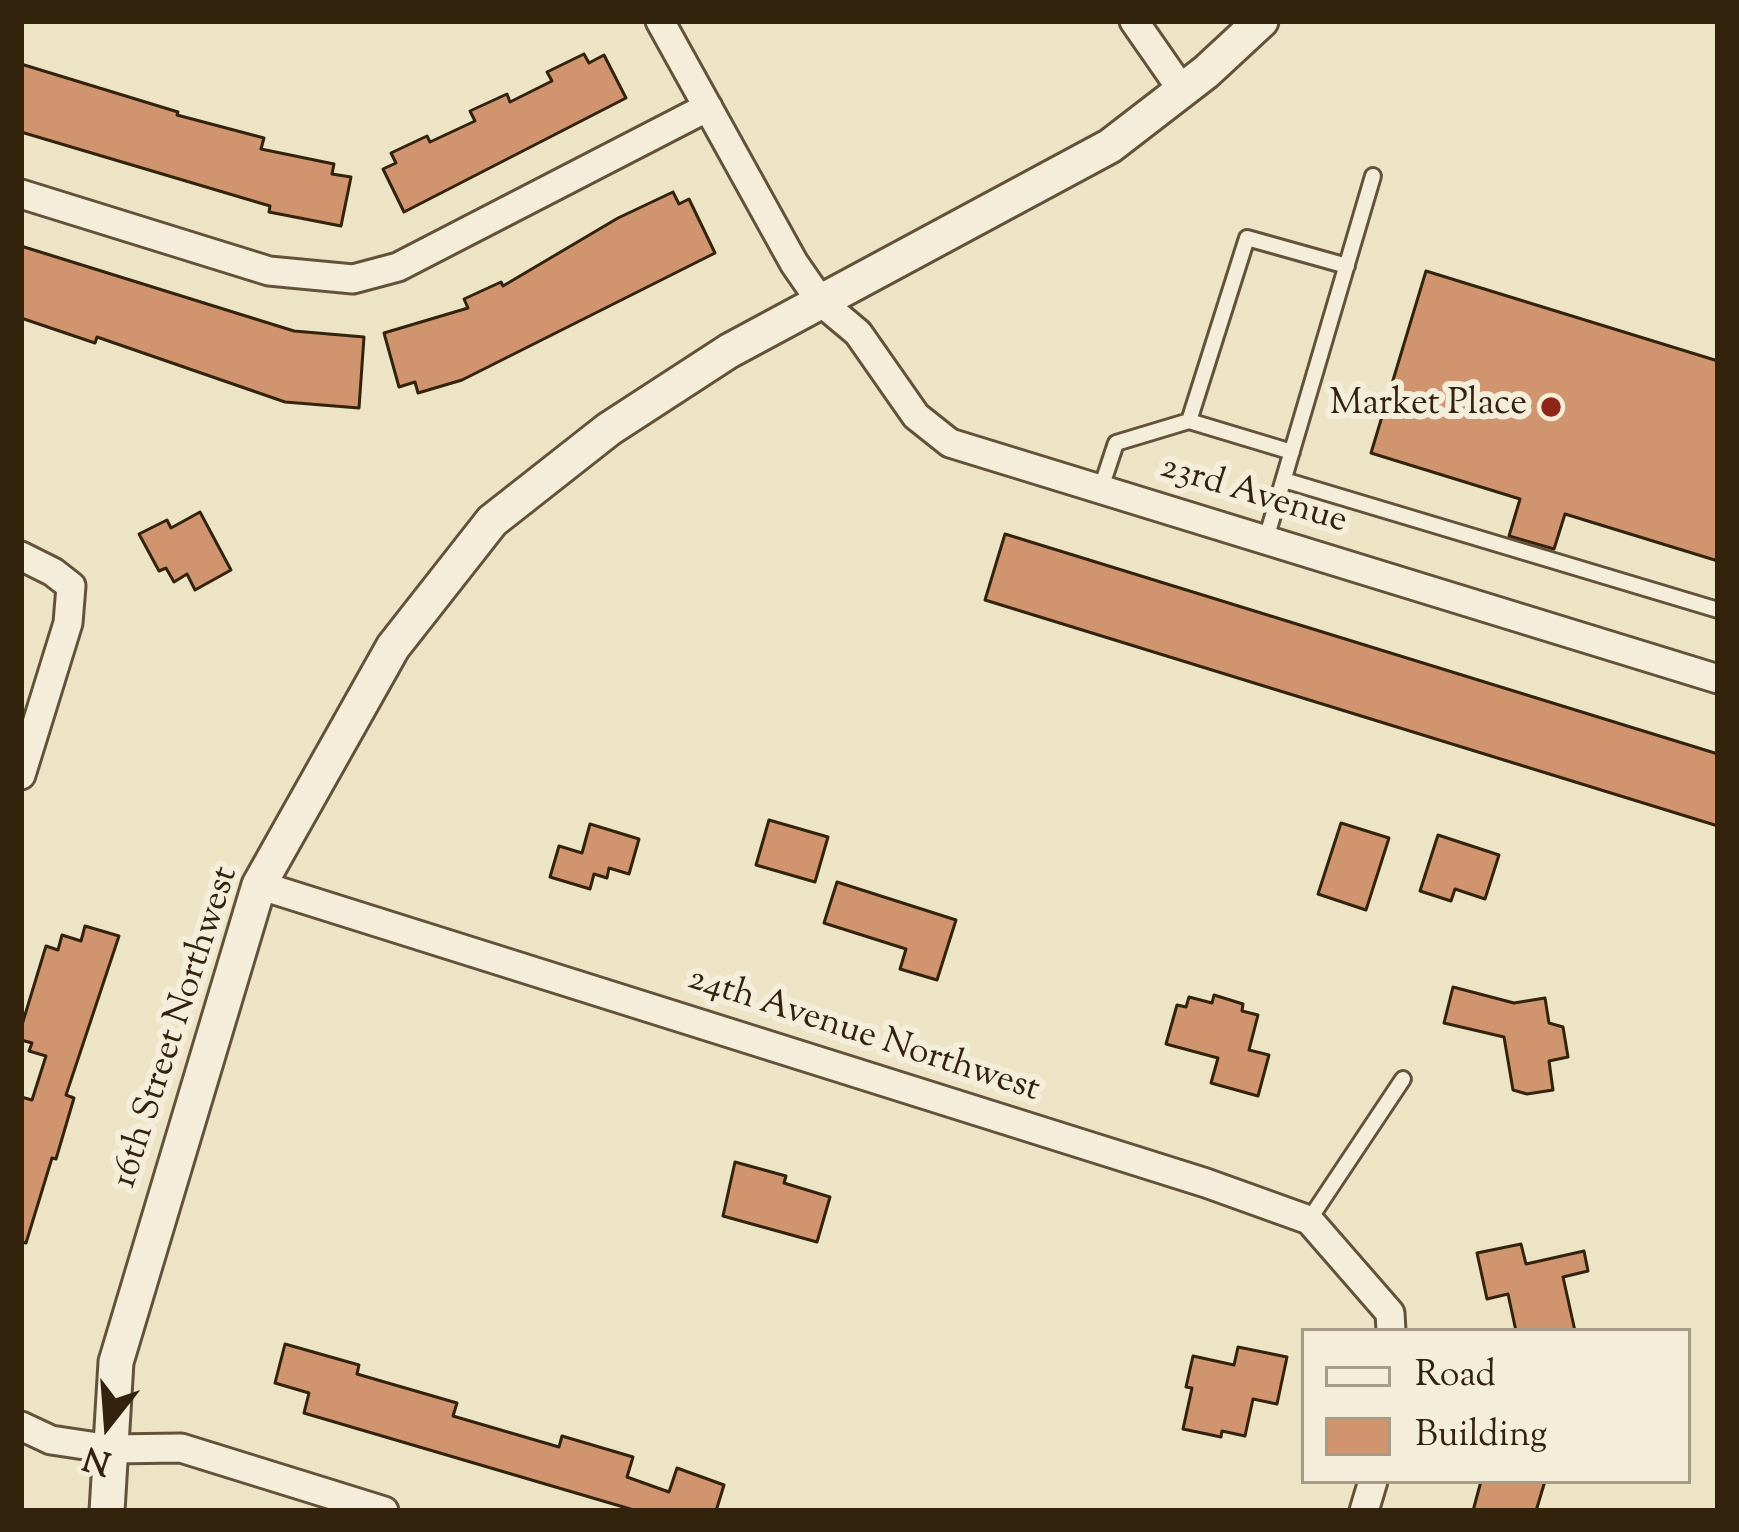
<!DOCTYPE html>
<style>
body{margin:0}
#map{position:relative;width:1739px;height:1532px;overflow:hidden;background:#ede4c5;font-family:"Sorts Mill Goudy",serif}
canvas{display:block}
.frame{position:absolute;inset:0;border:24px solid #33220c;pointer-events:none}
.legend{position:absolute;left:1301px;top:1328px;width:390px;height:156px;box-sizing:border-box;background:#f3edd9;border:3px solid #a69c87;margin:0;padding:15px 21px;list-style:none;font-size:36px;color:#33220c}
.legend li{display:flex;align-items:center;gap:24px;height:60px}
.legend b{width:60px;border:3px solid #a69c87}
.north{position:absolute;left:48px;top:1364px;width:120px;height:120px;-webkit-text-stroke:9px #f3edd9;paint-order:stroke;rotate:197deg;font-size:33px;font-weight:700;line-height:48px;text-align:center;color:#33220c}
.north::after{content:'';display:block;margin:auto;width:42px;height:54px;background:#33220c;clip-path:polygon(50% 0,100% 100%,50% 72%,0 100%)}
</style>
<div id="map">
<canvas width="1739" height="1532"></canvas>
<div class="frame"></div>
<ul class="legend">
<li><b style="height:15px;background:#f3edd9"></b>Road</li>
<li><b style="height:33px;background:#d0946f"></b>Building</li>
</ul>
<div class="north">N</div>
</div>
<script>
const ctx = document.querySelector('canvas').getContext('2d');
ctx.lineJoin = 'round';
function paint(path, color) { ctx.fillStyle = color; ctx.fill(path, 'evenodd'); }
const shape = rows => new Path2D(rows.map(r => 'M' + r).join(''));
function stroke(path, color, width, dash) { ctx.strokeStyle = color; ctx.lineWidth = width; ctx.lineCap = dash ? 'butt' : 'round'; ctx.setLineDash(dash || []); ctx.stroke(path); }
function write(font, color, halo, rows, align = 'center') {
  ctx.font = font + ' "Sorts Mill Goudy",serif'; ctx.lineWidth = 12; ctx.setLineDash([]); ctx.textBaseline = 'middle'; ctx.strokeStyle = halo; ctx.fillStyle = color; for (const [text, x, y, turn = 0] of rows) {
    ctx.save(); ctx.translate(x, y); ctx.rotate((+turn || 0) * Math.PI / 180); ctx.textAlign = isNaN(turn) ? turn : align; if (halo) ctx.strokeText(text, 0, 0); ctx.fillText(text, 0, 0); ctx.restore();
  }
}
const building = shape([
 [584,54,589,63,604,55,626,98,404,212,383,169,396,163,391,153,427,136,430,142,475,121,470,111,507,94,510,102,552,81,547,72,584,54],
 [21,64,178,112,177,115,264,138,261,149,334,164,332,174,351,177,341,226,269,212,270,206,21,132,21,64],
 [673,192,679,204,689,199,715,253,462,380,418,393,415,382,399,387,384,333,468,308,464,299,501,282,503,286,618,218,673,192],
 [21,246,294,331,364,337,359,408,285,402,97,337,95,343,21,318,21,246],
 [1426,271,1718,361,1718,561,1565,514,1554,549,1509,536,1520,499,1371,453,1426,271],
 [200,512,231,570,195,590,187,574,174,582,166,568,159,571,139,534,167,520,171,528,200,512],
 [1005,534,1718,754,1718,826,985,600,1005,534],
 [769,820,828,837,815,882,756,865,769,820],
 [1341,823,1389,838,1366,910,1318,894,1341,823],
 [590,824,639,839,629,874,609,868,607,878,594,874,590,889,550,877,559,846,582,853,590,824],
 [1438,835,1499,855,1485,899,1455,889,1451,901,1420,891,1438,835],
 [837,882,956,920,937,980,900,969,906,949,824,923,837,882],
 [85,926,119,936,66,1095,74,1098,56,1159,52,1158,26,1243,21,1242,21,1097,32,1100,46,1056,29,1051,32,1043,21,1040,21,1028,46,946,58,950,62,935,81,941,85,926],
 [1453,987,1514,1003,1545,998,1549,1023,1563,1027,1568,1057,1549,1061,1553,1090,1527,1094,1513,1090,1504,1037,1444,1023,1453,987],
 [1214,995,1243,1004,1242,1011,1258,1015,1249,1050,1269,1055,1258,1096,1211,1083,1218,1058,1166,1044,1177,1005,1186,1007,1189,997,1212,1003,1214,995],
 [735,1162,786,1176,784,1183,830,1197,817,1242,723,1216,735,1162],
 [1521,1244,1526,1264,1584,1251,1588,1271,1563,1277,1575,1331,1516,1331,1508,1294,1487,1299,1477,1253,1521,1244],
 [285,1344,359,1365,357,1374,457,1403,453,1416,559,1447,562,1436,633,1457,627,1477,669,1492,677,1468,724,1485,716,1511,637,1511,304,1413,309,1393,275,1383,285,1344],
 [1238,1347,1287,1357,1277,1404,1253,1399,1245,1436,1222,1431,1221,1437,1183,1429,1192,1388,1186,1387,1193,1356,1234,1365,1238,1347],
 [1481,1481,1545,1481,1536,1511,1473,1511,1481,1481]
]);
const service = shape([
 [1189,421,1292,452],
 [1284,480,1718,610],
 [1101,488,1116,443,1189,421,1247,238,1347,266],
 [1266,539,1373,176],
 [1309,1220,1403,1079]
]);
const minor = shape([
 [660,21,794,263,821,302,858,333,916,416,950,443,1718,679],
 [1134,21,1182,90],
 [21,194,269,271,353,279,398,267,708,107],
 [21,556,53,572,71,586,68,623,21,775],
 [259,885,1206,1183,1309,1220,1390,1313,1391,1331],
 [21,1426,51,1440,111,1449,181,1448,384,1511],
 [1364,1511,1373,1481]
]);
const tertiary = shape([
 [107,1511,116,1362,259,885,393,647,492,521,609,429,729,351,1110,146,1206,72,1261,21]
]);
const markers = [
 [1551,407,12,"#8f2418"]
];
const poiNames = [
 ["Market Place",1527,407]
];
const streetNames = [
 ["23rd Avenue",1253,497,17],
 ["16th Street Northwest",178,1028,-72],
 ["24th Avenue Northwest",863,1037,18]
];
paint(building, '#d0946f');
stroke(building, '#33220c', 3);
stroke(service, '#62523a', 20);
stroke(minor, '#62523a', 33);
stroke(tertiary, '#62523a', 39);
stroke(service, '#f3edd9', 14);
stroke(minor, '#f3edd9', 27);
stroke(tertiary, '#f3edd9', 33);
for (const [x, y, r, color] of markers) { const dot = new Path2D(); dot.arc(x, y, r, 0, 2 * Math.PI); ctx.fillStyle = color; ctx.fill(dot); stroke(dot, '#f3edd9', 4.5); }
write('36px', '#33220c', '#f3edd9', poiNames, 'right');
write('36px', '#33220c', '#f3edd9', streetNames);
</script>
